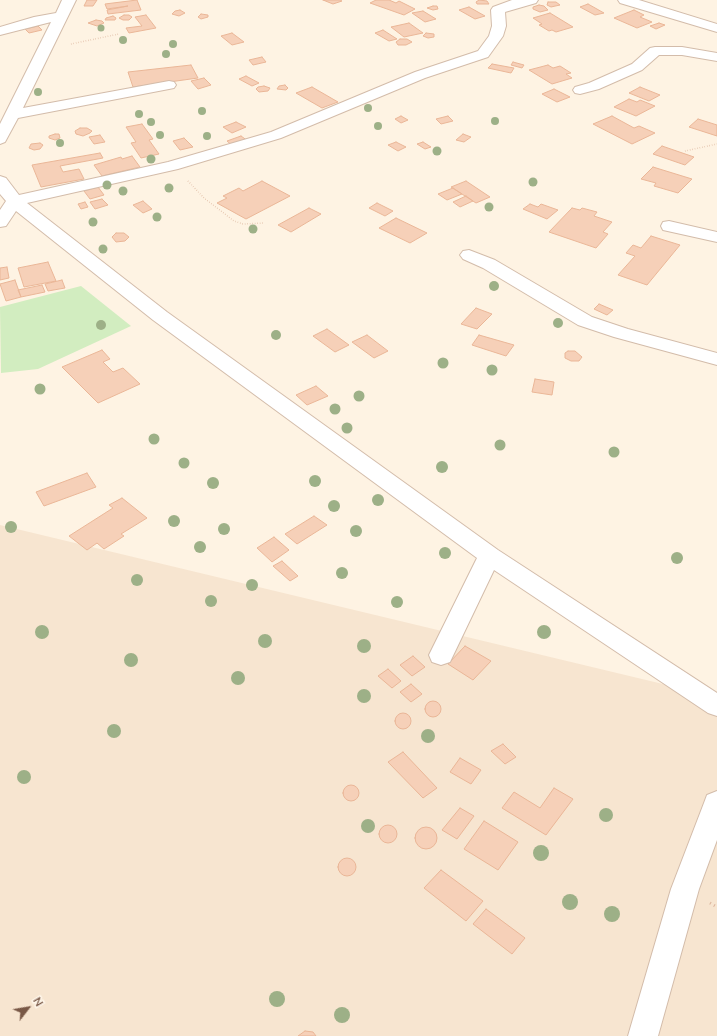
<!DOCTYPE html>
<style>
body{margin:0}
#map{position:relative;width:717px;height:1036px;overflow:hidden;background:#fef3e3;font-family:Mulish,sans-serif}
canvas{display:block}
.north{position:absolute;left:8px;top:988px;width:40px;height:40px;-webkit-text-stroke:3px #fff7eb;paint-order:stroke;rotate:59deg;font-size:11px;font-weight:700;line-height:16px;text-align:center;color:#795846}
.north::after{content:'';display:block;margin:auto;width:14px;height:18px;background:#795846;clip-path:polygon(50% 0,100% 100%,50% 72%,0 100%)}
</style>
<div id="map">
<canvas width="717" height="1036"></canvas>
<div class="north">N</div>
</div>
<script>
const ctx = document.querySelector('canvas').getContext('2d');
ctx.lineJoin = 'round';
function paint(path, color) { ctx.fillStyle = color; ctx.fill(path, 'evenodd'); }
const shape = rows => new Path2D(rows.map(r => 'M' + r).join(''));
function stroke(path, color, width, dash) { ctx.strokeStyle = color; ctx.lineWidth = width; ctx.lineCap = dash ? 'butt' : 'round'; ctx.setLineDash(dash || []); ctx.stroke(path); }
const residential = shape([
 [0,525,717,697,717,1036,0,1036]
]);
const green = shape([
 [81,286,131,326,38,369,1,373,0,307]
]);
const building = shape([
 [87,0,97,0,93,6,84,6,87,0],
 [137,0,141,10,108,14,107,10,128,6,107,9,105,4,137,0],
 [323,0,340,0,342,1,333,4,323,0],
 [376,0,389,0,396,3,399,1,415,9,404,15,370,3,376,0],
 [479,0,487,1,489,4,477,4,476,2,479,0],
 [548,2,556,2,560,5,551,7,547,5,548,2],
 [588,4,604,13,595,15,580,7,588,4],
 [539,5,544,6,548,10,540,12,533,9,533,7,539,5],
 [433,6,437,6,438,9,433,10,427,8,433,6],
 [469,7,485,16,475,19,459,10,469,7],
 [180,10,185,13,179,16,172,14,175,11,180,10],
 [634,10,644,15,640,17,652,22,637,28,614,18,634,10],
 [423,11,436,19,425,22,412,13,423,11],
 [550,13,573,27,556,32,552,30,549,31,539,25,542,24,533,18,550,13],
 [201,14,208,15,208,17,201,19,198,17,201,14],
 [124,15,129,15,132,17,129,20,123,20,119,18,124,15],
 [146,15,156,28,129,33,126,28,142,26,135,17,146,15],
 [113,16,116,18,115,20,105,20,106,18,113,16],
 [96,20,102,21,104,23,97,26,88,23,96,20],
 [409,23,423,33,404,37,391,27,409,23],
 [659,23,665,25,656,29,650,26,659,23],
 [38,26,42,30,29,33,25,29,38,26],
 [383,30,397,39,389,41,375,33,383,30],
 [232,33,244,42,232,45,221,36,232,33],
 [426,33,434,34,434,37,428,38,423,36,426,33],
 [400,39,407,39,412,42,406,45,398,45,396,42,400,39],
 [262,57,266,62,253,65,249,60,262,57],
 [513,62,524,65,522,68,511,65,513,62],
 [492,64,514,68,511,73,488,68,492,64],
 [191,65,198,78,133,87,128,72,191,65],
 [548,65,553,68,560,66,571,73,566,74,572,78,552,84,529,70,548,65],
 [246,76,259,83,252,86,239,79,246,76],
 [204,78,211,85,198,89,191,81,204,78],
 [285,85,288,88,286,90,277,89,279,86,285,85],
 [264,86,270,88,268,91,259,92,256,89,258,87,264,86],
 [312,87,338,102,322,108,296,93,312,87],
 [640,87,660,95,649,101,629,93,640,87],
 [554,89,570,97,557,102,542,94,554,89],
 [629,99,637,102,640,100,655,106,636,116,614,107,629,99],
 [401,116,408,120,401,123,395,119,401,116],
 [448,116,453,121,441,124,436,119,448,116],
 [612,116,634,128,639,126,655,133,632,144,593,124,612,116],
 [698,119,717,125,717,136,689,127,698,119],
 [236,122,246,127,232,133,223,127,236,122],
 [142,124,153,139,149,140,159,154,141,158,131,143,136,142,126,127,142,124],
 [80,128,87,128,92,131,90,133,83,136,76,134,75,131,80,128],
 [55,134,59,134,60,138,55,140,49,138,49,136,55,134],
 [463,134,471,137,464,142,456,140,463,134],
 [100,135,105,142,94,144,89,137,100,135],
 [241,136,248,141,234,147,227,141,241,136],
 [184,138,193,147,180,150,173,141,184,138],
 [396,142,406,147,398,151,388,145,396,142],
 [423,142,431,147,425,149,417,144,423,142],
 [40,143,43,145,40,149,34,150,29,148,31,144,40,143],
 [662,146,694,157,685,165,653,154,662,146],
 [100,153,103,158,60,166,63,172,79,169,84,179,41,187,32,165,100,153],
 [132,156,140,167,102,176,94,165,121,157,122,159,132,156],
 [653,167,692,179,678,193,654,186,656,183,641,179,653,167],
 [262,181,290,196,246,219,217,203,227,198,223,196,239,188,243,191,262,181],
 [466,181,490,197,476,203,451,187,466,181],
 [98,187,104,195,90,199,84,191,98,187],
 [453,188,462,194,447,200,438,194,453,188],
 [466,196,473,201,460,207,453,202,466,196],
 [102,199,108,205,95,209,90,202,102,199],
 [143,201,152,209,143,213,133,205,143,201],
 [85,202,88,207,81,209,78,204,85,202],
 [377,203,393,211,385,216,369,208,377,203],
 [530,204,538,207,541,204,558,210,547,219,523,209,530,204],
 [309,208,321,214,291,232,278,225,309,208],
 [572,208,580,210,582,208,597,212,594,216,612,222,603,232,608,234,596,248,549,232,572,208],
 [396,218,427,233,410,243,379,228,396,218],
 [116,233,124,233,129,237,125,241,116,242,112,237,116,233],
 [651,236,680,245,647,285,618,275,635,256,626,253,633,245,641,248,651,236],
 [48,262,56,281,24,287,18,268,48,262],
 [7,267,9,278,0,280,0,268,7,267],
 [15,280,21,297,6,301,0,284,15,280],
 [62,280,65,288,48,291,45,284,62,280],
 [42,285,45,292,21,297,18,290,42,285],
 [599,304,613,310,607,315,594,309,599,304],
 [476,308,492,314,477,329,461,324,476,308],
 [327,329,349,345,335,352,313,336,327,329],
 [367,335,388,351,374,358,352,342,367,335],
 [479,335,514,345,506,356,472,345,479,335],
 [102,350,110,359,103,362,113,372,123,368,140,384,98,403,62,367,102,350],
 [568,351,575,351,582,357,579,361,571,361,565,358,565,353,568,351],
 [535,379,554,382,552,395,532,392,535,379],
 [316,386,328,396,307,405,296,395,316,386],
 [87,473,96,487,44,506,36,492,87,473],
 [122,498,147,518,121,534,124,536,104,549,97,543,87,550,69,536,113,508,109,505,122,498],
 [314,516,327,525,297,544,285,534,314,516],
 [274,537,289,550,272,562,257,548,274,537],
 [282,561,298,576,290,581,273,566,282,561],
 [465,646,491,661,473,680,448,664,465,646],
 [413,656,425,667,412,676,400,665,413,656],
 [388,669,401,681,392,688,378,676,388,669],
 [411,684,422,694,411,702,400,692,411,684],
 '425 709a8 8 0 1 1 16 0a8 8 0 1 1-16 0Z',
 '395 721a8 8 0 1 1 16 0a8 8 0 1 1-16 0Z',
 [503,744,516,757,505,764,491,751,503,744],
 [403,752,437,788,423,798,388,762,403,752],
 [460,758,481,770,471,784,450,772,460,758],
 '343 793a8 8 0 1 1 16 0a8 8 0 1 1-16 0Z',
 [554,788,573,799,546,835,502,808,514,792,540,808,554,788],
 [460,808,474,816,457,839,442,830,460,808],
 [484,821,518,842,498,870,464,849,484,821],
 '379 834a9 9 0 1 1 18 0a9 9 0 1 1-18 0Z',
 '415 838a11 11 0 1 1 22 0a11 11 0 1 1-22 0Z',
 '338 867a9 9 0 1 1 18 0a9 9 0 1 1-18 0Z',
 [441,870,483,901,466,921,424,888,441,870],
 [486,909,525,938,512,954,473,924,486,909],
 [305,1031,313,1032,316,1036,298,1036,305,1031]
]);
const pathFar1 = shape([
 [71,44,119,34],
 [685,151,717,144],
 [188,181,204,198,234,221,243,224,264,223]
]);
const path = shape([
 [710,903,717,907]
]);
const minor = shape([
 [62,0,76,0,23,108,169,81,174,82,176,85,174,88,169,89,18,118,5,142,0,144,0,124,51,22,0,35,0,27,34,17,56,13,62,0],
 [512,0,538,0,536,3,505,12,506,26,503,36,488,57,425,78,281,138,178,169,27,203,167,312,498,550,717,693,717,716,708,713,494,570,450,662,441,665,432,662,429,655,477,558,153,320,16,211,6,226,0,227,0,210,6,201,0,194,0,176,6,178,19,195,168,162,271,132,415,72,478,51,489,36,492,26,491,10,493,7,512,0],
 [618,0,639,0,717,24,717,32,620,3,618,0],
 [655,47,682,47,717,53,717,61,682,55,659,55,642,70,599,89,580,94,575,93,573,90,575,87,589,83,632,64,650,48,655,47],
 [669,221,717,232,717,242,663,230,661,226,663,222,669,221],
 [469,250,495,260,592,317,628,329,717,353,717,365,614,337,578,325,483,268,463,259,460,255,463,251,469,250],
 [717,791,717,840,699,889,658,1036,628,1036,671,889,704,803,707,795,717,791]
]);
const trees = [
 [101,28,3.5],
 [123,40,4],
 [173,44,4],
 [166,54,4],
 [38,92,4],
 [368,108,4],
 [202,111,4],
 [139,114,4],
 [495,121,4],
 [151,122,4],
 [378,126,4],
 [160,135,4],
 [207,136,4],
 [60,143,4],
 [437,151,4.5],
 [151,159,4.5],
 [533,182,4.5],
 [107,185,4.5],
 [169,188,4.5],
 [123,191,4.5],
 [489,207,4.5],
 [157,217,4.5],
 [93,222,4.5],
 [253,229,4.5],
 [103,249,4.5],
 [494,286,5],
 [558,323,5],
 [101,325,5],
 [276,335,5],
 [443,363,5.5],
 [492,370,5.5],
 [40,389,5.5],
 [359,396,5.5],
 [335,409,5.5],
 [347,428,5.5],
 [154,439,5.5],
 [500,445,5.5],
 [614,452,5.5],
 [184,463,5.5],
 [442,467,6],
 [315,481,6],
 [213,483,6],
 [378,500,6],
 [334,506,6],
 [174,521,6],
 [11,527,6],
 [224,529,6],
 [356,531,6],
 [200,547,6],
 [445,553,6],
 [677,558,6],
 [342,573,6],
 [137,580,6],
 [252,585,6],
 [211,601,6],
 [397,602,6],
 [42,632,7],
 [544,632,7],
 [265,641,7],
 [364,646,7],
 [131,660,7],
 [238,678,7],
 [364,696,7],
 [114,731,7],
 [428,736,7],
 [24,777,7],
 [606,815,7],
 [368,826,7],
 [541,853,8],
 [570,902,8],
 [612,914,8],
 [277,999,8],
 [342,1015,8]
];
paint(residential, '#f7e5d0');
paint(green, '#d2edc0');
paint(building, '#f6d0b8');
stroke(building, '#eab697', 1);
stroke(minor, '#d3bcaa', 2);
stroke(pathFar1, '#dbb39b', 1.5, [0.5, 2]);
stroke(path, '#dbb39b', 3, [1, 3.5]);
paint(minor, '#fff');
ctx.fillStyle = '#9db087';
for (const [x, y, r] of trees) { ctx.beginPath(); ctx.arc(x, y, r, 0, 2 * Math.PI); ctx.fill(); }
</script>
